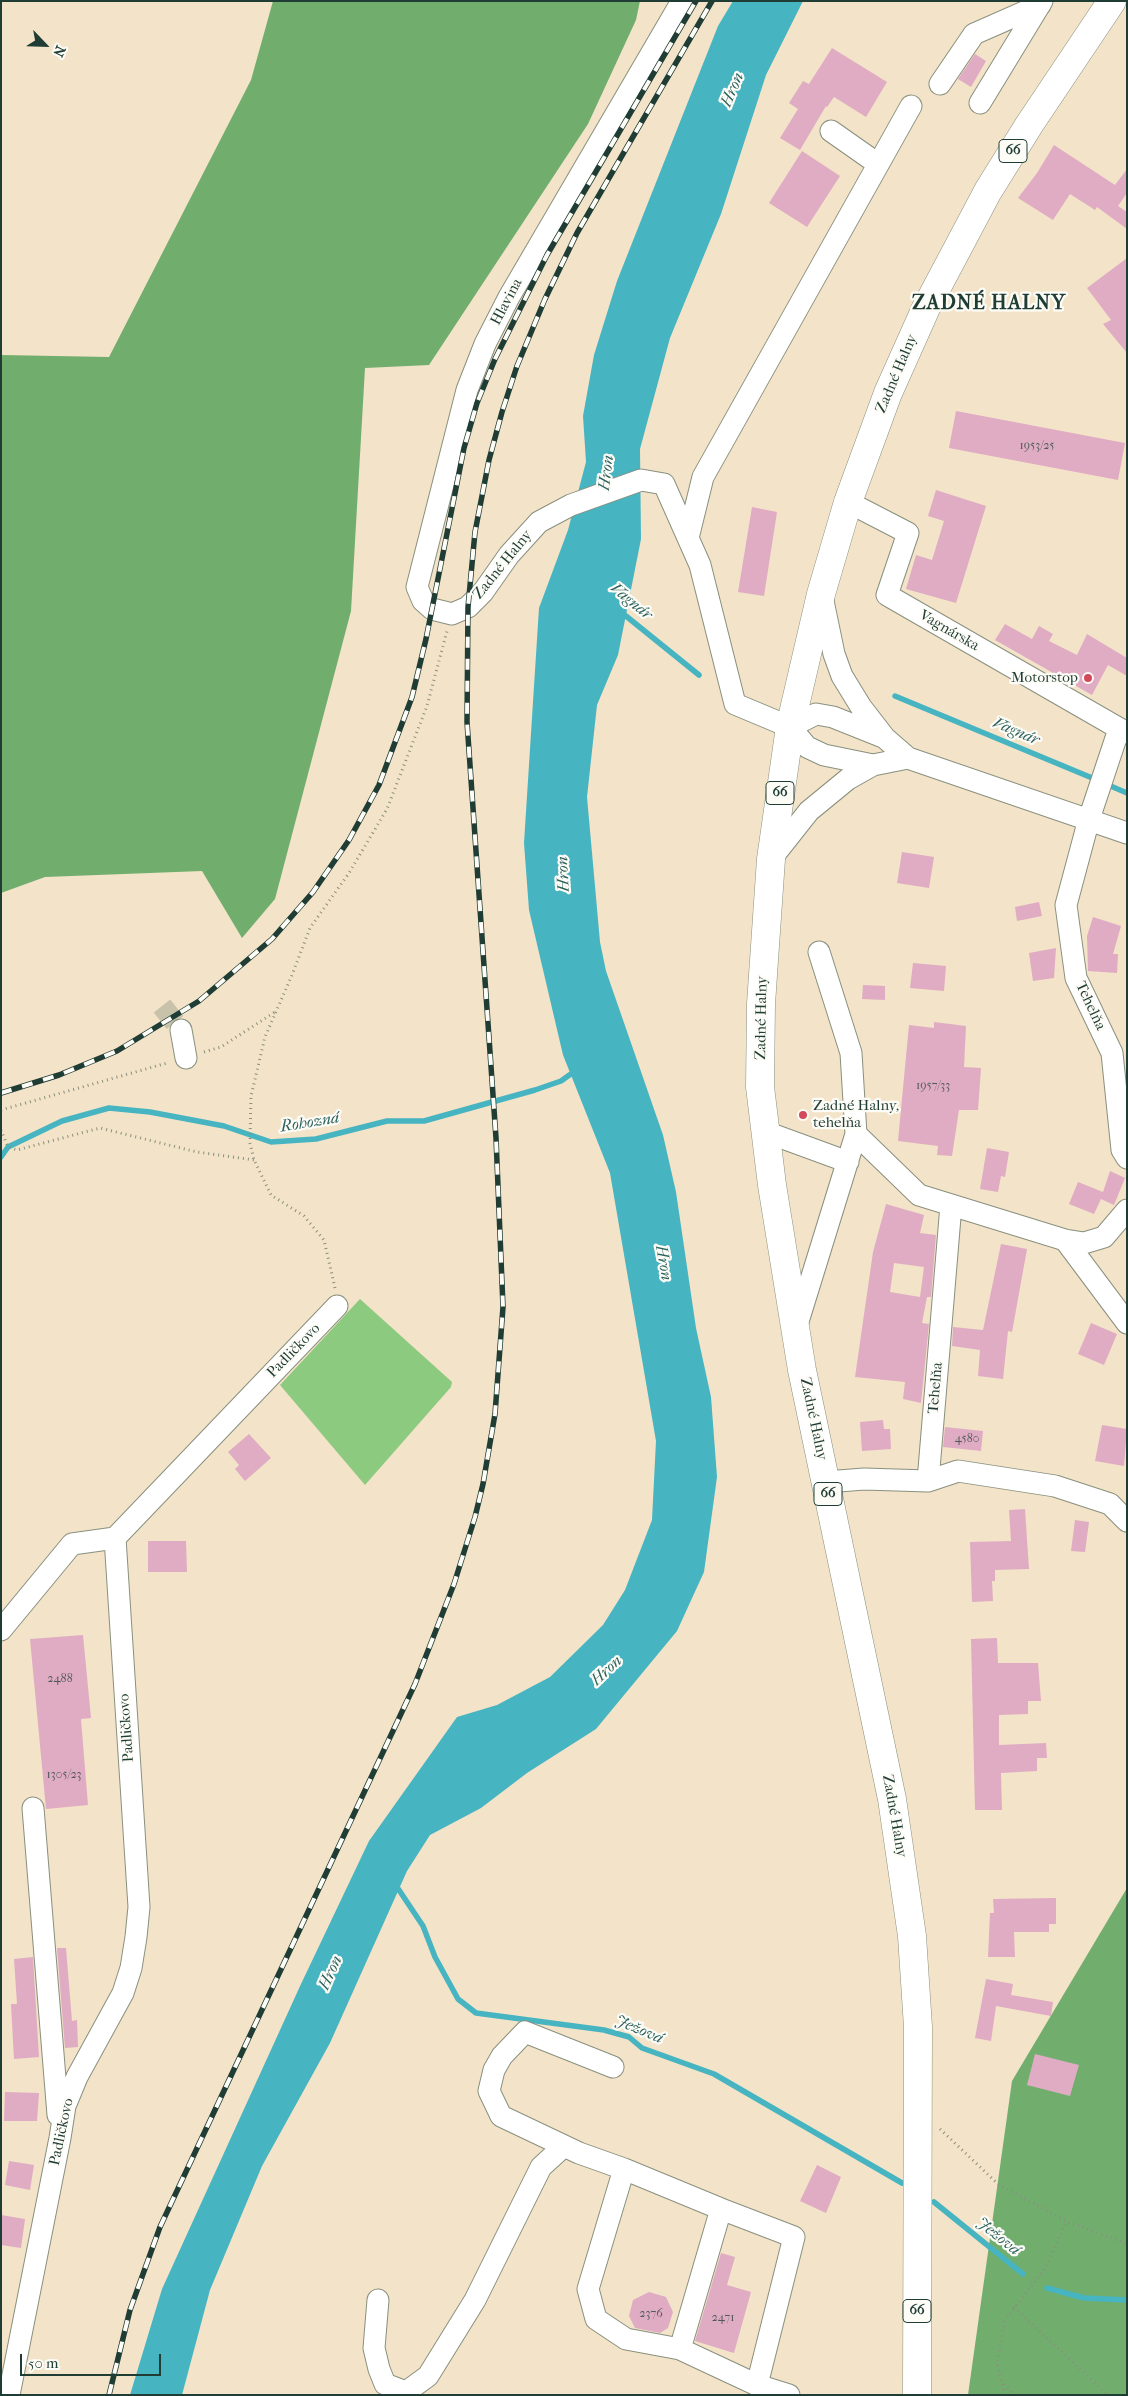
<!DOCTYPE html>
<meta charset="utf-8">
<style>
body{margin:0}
#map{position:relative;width:1128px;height:2396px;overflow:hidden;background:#f3e3c8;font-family:"IM FELL French Canon",serif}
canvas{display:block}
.frame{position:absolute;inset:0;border:2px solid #1f3d34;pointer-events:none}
.north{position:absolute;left:20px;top:20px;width:50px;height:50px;-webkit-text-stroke:4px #fdfcf7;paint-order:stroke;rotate:114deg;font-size:14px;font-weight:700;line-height:20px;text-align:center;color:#1f3d34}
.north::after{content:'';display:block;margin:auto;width:18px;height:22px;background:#1f3d34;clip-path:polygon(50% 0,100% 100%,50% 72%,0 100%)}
.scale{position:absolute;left:20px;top:2354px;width:141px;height:22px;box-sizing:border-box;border:2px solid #1f3d34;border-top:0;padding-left:6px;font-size:15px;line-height:18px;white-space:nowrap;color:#1f3d34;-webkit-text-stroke:4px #fdfcf7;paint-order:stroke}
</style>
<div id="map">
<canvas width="1128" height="2396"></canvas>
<div class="frame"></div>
<div class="north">N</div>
<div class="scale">50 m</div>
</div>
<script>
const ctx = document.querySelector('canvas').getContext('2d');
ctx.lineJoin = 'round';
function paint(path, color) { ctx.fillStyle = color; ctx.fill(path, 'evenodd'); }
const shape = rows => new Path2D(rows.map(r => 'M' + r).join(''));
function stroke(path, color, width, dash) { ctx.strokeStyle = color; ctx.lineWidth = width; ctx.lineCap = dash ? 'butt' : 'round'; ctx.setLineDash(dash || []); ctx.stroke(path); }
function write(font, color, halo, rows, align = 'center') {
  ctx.font = font + ' "IM FELL French Canon",serif'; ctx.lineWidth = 4.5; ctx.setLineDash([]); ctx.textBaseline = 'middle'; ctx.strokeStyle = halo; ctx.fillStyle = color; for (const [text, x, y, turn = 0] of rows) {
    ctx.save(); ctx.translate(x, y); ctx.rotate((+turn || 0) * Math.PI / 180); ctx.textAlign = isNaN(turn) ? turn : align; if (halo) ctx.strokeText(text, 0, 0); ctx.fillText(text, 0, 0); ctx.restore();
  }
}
const green = shape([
 [360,1299,452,1382,451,1387,365,1485,280,1385]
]);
const forest = shape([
 [273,1,640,1,636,20,588,124,429,365,365,368,351,611,275,899,242,938,202,871,45,877,1,893,1,355,109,357,251,80],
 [1127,1888,1127,2395,968,2395,1012,2081]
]);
const water = shape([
 [733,1,803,1,766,75,721,214,670,338,640,449,641,539,618,655,597,705,587,797,600,942,606,971,663,1135,676,1192,696,1328,711,1397,717,1477,704,1572,677,1631,596,1729,527,1773,481,1808,430,1835,407,1871,330,2043,262,2166,210,2290,182,2395,130,2395,162,2289,301,1984,369,1841,457,1717,497,1705,550,1677,603,1625,625,1590,652,1520,656,1441,610,1173,563,1055,529,910,524,843,539,608,568,530,586,462,583,416,594,355,617,281,718,26]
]);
const stream = shape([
 [621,612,699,675],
 [895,696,1097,780],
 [1106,784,1127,793],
 [1,1157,8,1147,62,1121,109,1108,150,1112,224,1126,271,1142,316,1139,387,1121,424,1121,535,1090,561,1081,575,1071],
 [395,1884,423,1926,435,1957,458,1999,476,2013,604,2030,629,2037,642,2048,714,2074,902,2183],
 [934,2202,1023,2274],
 [1047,2288,1084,2298,1127,2300]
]);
const building = shape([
 [832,48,887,82,866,117,834,97,827,107,826,106,800,150,780,138,798,109,789,103,803,81,809,84],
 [975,54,986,61,971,87,958,79],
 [1054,145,1115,185,1127,169,1127,193,1118,206,1127,212,1127,229,1097,207,1095,210,1070,194,1053,220,1018,198,1037,173],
 [802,151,840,176,807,227,769,203],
 [1127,258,1127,353,1103,324,1111,320,1087,288],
 [956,411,1125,443,1118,480,949,448],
 [936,490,986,506,956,603,906,589,916,555,932,560,944,521,928,516],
 [752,507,777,512,764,596,738,592],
 [1005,624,1032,639,1039,626,1053,634,1049,641,1077,655,1087,634,1127,658,1127,676,1108,665,1092,695,995,640],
 [902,852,934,857,929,888,897,883],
 [1039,902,1042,916,1017,921,1015,907],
 [1093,917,1121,926,1113,954,1118,954,1117,973,1088,971,1087,936],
 [1056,948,1054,978,1033,981,1029,953],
 [913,963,946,966,944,991,910,988],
 [863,985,885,986,885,1000,862,999],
 [934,1022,966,1026,964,1067,981,1068,978,1110,959,1110,952,1156,937,1155,938,1146,898,1141,909,1025,934,1028],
 [987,1148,1009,1152,1005,1177,1001,1176,998,1192,980,1189],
 [1110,1171,1125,1178,1114,1205,1101,1199,1094,1214,1069,1204,1078,1182,1103,1192],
 [886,1204,924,1215,920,1233,936,1235,931,1297,922,1297,927,1297,922,1323,929,1324,921,1403,903,1399,905,1382,855,1377,873,1252],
 [894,1263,924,1267,920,1297,890,1292],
 [1001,1244,1027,1249,1012,1332,1008,1331,1003,1379,978,1376,980,1350,952,1346,953,1327,983,1330],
 [1091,1323,1117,1334,1104,1365,1078,1354],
 [883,1420,884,1429,890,1429,891,1449,862,1451,860,1422],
 [1102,1425,1127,1429,1124,1466,1095,1461],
 [945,1427,983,1431,981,1451,943,1447],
 [249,1434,271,1458,245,1481,235,1469,239,1465,228,1452],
 [1025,1509,1029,1569,995,1570,995,1581,992,1581,993,1601,972,1602,970,1542,1011,1541,1009,1510],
 [1075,1520,1089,1522,1085,1552,1071,1551],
 [148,1541,186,1541,187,1572,148,1572],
 [83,1635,91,1718,81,1719,88,1805,46,1809,30,1639],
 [997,1638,998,1663,1038,1663,1041,1701,1028,1701,1028,1714,999,1715,999,1745,1046,1743,1047,1758,1037,1758,1037,1771,1001,1773,1002,1810,975,1810,971,1639],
 [1056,1898,1056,1924,1049,1924,1049,1932,1014,1932,1015,1957,988,1957,990,1913,994,1913,993,1899],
 [57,1948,66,1948,72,2021,77,2020,78,2047,65,2048],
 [33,1957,39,2057,14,2059,11,2004,17,2004,14,1959],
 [986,1979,1013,1984,1011,1995,1053,2002,1051,2016,996,2006,991,2041,975,2038],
 [1035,2054,1079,2065,1070,2096,1027,2085],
 [5,2092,39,2093,37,2121,4,2121],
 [9,2161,34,2165,30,2190,5,2185],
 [817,2165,841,2177,826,2213,800,2201],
 [1,2215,25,2219,21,2248,1,2245],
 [721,2253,735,2257,727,2285,751,2292,734,2353,695,2341],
 [649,2292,666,2297,673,2312,668,2328,660,2333,635,2328,629,2316,633,2300]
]);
const minorTunnel = shape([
 [162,1006,181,1030]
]);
const path = shape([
 [204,1052,221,1047,275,1012],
 [1,1110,167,1063],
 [1,1130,8,1147,17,1150,100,1128,197,1152,254,1160],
 [335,1288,324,1240,304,1216,271,1195,254,1160,250,1143,251,1096,265,1037,292,975,310,928,349,873,387,809,427,706,447,631],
 [940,2129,998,2184,1066,2221,1127,2244],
 [1014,2307,1108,2395],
 [1001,2380,1015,2395],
 [1005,2395,997,2365,1005,2320,1046,2267,1066,2221]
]);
const minor = shape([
 [682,1,509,297,485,344,467,390,417,587,423,601,432,609,452,614,468,607,483,592,509,555,539,522,571,505,641,480,664,484,700,565,735,704,790,727,807,747,824,755,873,765,908,758],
 [940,84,974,34,1040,5],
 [980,103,1042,1],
 [831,131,878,164],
 [848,502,908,533,887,595,1127,733],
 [688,538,703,477,911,106],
 [822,596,834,654,842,676,861,707,885,738,908,758,1127,833],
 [790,727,816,714,833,717,883,737],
 [1119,729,1089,819,1066,905,1076,978,1112,1053,1122,1150,1127,1158],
 [771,859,809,811,848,779,873,765],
 [181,1030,186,1058],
 [766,1132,848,1162],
 [856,1134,919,1195,1065,1240],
 [1127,1210,1104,1237,1084,1243,1065,1240,1127,1323],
 [796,1328,856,1134,851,1053,819,952],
 [928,1481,958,1471,1055,1486,1110,1504,1127,1521],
 [826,1482,864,1479,928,1481,951,1205],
 [1,1630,72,1544,115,1538],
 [33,1808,58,2115],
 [613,2067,525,2032,502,2056,494,2070,489,2091,501,2116,579,2153,624,2169],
 [378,2300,374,2348,379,2369,385,2384,406,2392,428,2376,475,2300,541,2167,564,2146],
 [680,2349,626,2339,596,2319,588,2289,624,2169,721,2209],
 [757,2385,794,2237,721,2209,680,2349,757,2385,789,2395],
 [9,2395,60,2138,65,2106,77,2077,123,1993,131,1968,136,1937,139,1907,115,1538,337,1306]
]);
const major = shape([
 [917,2395,918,2027,912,1936,892,1799,802,1370,772,1185,760,1087,761,1004,771,859,790,727,821,594,848,502,888,393,926,308,988,191,1029,125,1112,1]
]);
const rail = shape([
 [1,1093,59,1075,117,1051,199,1001,272,939,313,892,349,840,379,785,412,697,426,639,464,448,477,403,495,359,547,255,696,1],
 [109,2395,130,2310,160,2227,415,1684,454,1584,475,1517,483,1484,495,1414,503,1307,496,1138,467,722,468,607,475,532,489,460,502,412,517,366,545,299,577,233,712,1]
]);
const markers = [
 [1088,678,5,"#d1495b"],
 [803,1115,5,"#d1495b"]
];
const numberNames = [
 ["1953/25",1037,446],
 ["1957/33",933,1086],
 ["4580",967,1439],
 ["2488",60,1679],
 ["1305/23",64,1775],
 ["2376",651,2314],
 ["2471",723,2318]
];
const shields = [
 [1013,151,28],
 [780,793,28],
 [828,1494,28],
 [917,2311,28]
];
const shieldNames = [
 ["66",1013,151],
 ["66",780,793],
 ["66",828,1494],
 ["66",917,2311]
];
const streetNames = [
 ["Hlavina",507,302,-62],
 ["Zadné Halny",897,374,-67],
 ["Zadné Halny",503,565,-51],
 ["Vagnárska",949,631,30],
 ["Tehelňa",1090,1006,65],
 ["Zadné Halny",762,1018,-89],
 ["Padličkovo",294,1351,-46],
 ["Tehelňa",936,1388,-85],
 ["Zadné Halny",813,1419,78],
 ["Padličkovo",127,1728,-94],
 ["Zadné Halny",894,1816,80],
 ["Padličkovo",62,2132,-78]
];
const poiNames = [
 ["Motorstop",1078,678],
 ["Zadné Halny,",813,1106,"left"],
 ["tehelňa",813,1123,"left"]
];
const waterNames = [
 ["Hron",733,90,-67],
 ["Hron",607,473,-83],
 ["Vagnár",631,602,39],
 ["Vagnár",1016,732,23],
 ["Hron",564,874,-93],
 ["Rohozná",310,1123,-9],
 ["Hron",663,1263,80],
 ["Hron",607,1671,-43],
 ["Hron",331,1973,-66],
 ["Ježová",639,2030,23],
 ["Ježová",998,2237,39]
];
const districtNames = [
 ["ZADNÉ HALNY",989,304]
];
paint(green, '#8cca80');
paint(forest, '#71ae6e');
paint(water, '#46b4c1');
stroke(stream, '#46b4c1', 5.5);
paint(building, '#dfacc3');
stroke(minorTunnel, '#c9c2aa', 21, [21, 11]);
stroke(minor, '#89907e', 23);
stroke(major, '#89907e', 29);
stroke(path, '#89907e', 3, [1, 4]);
stroke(minor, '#fff', 21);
stroke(major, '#fff', 28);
stroke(rail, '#1f3d34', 5.5);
stroke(rail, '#fdfcf7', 4, [11]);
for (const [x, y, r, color] of markers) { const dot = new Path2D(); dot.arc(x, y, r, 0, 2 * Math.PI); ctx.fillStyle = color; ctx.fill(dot); stroke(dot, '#fdfcf7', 2); }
write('12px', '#4f5958', null, numberNames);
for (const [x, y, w] of shields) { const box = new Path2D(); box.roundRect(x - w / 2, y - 11.5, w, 23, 4); ctx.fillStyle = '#fdfcf7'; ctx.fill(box); stroke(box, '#1f3d34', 1); }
write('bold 14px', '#1f3d34', null, shieldNames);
write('15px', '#1f3d34', '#fdfcf7', streetNames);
write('15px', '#1f3d34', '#fdfcf7', poiNames, 'right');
write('italic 16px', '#2b615e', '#fdfcf7', waterNames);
ctx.letterSpacing = '1px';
write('bold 20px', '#1f3d34', '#fdfcf7', districtNames);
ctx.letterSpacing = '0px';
</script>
